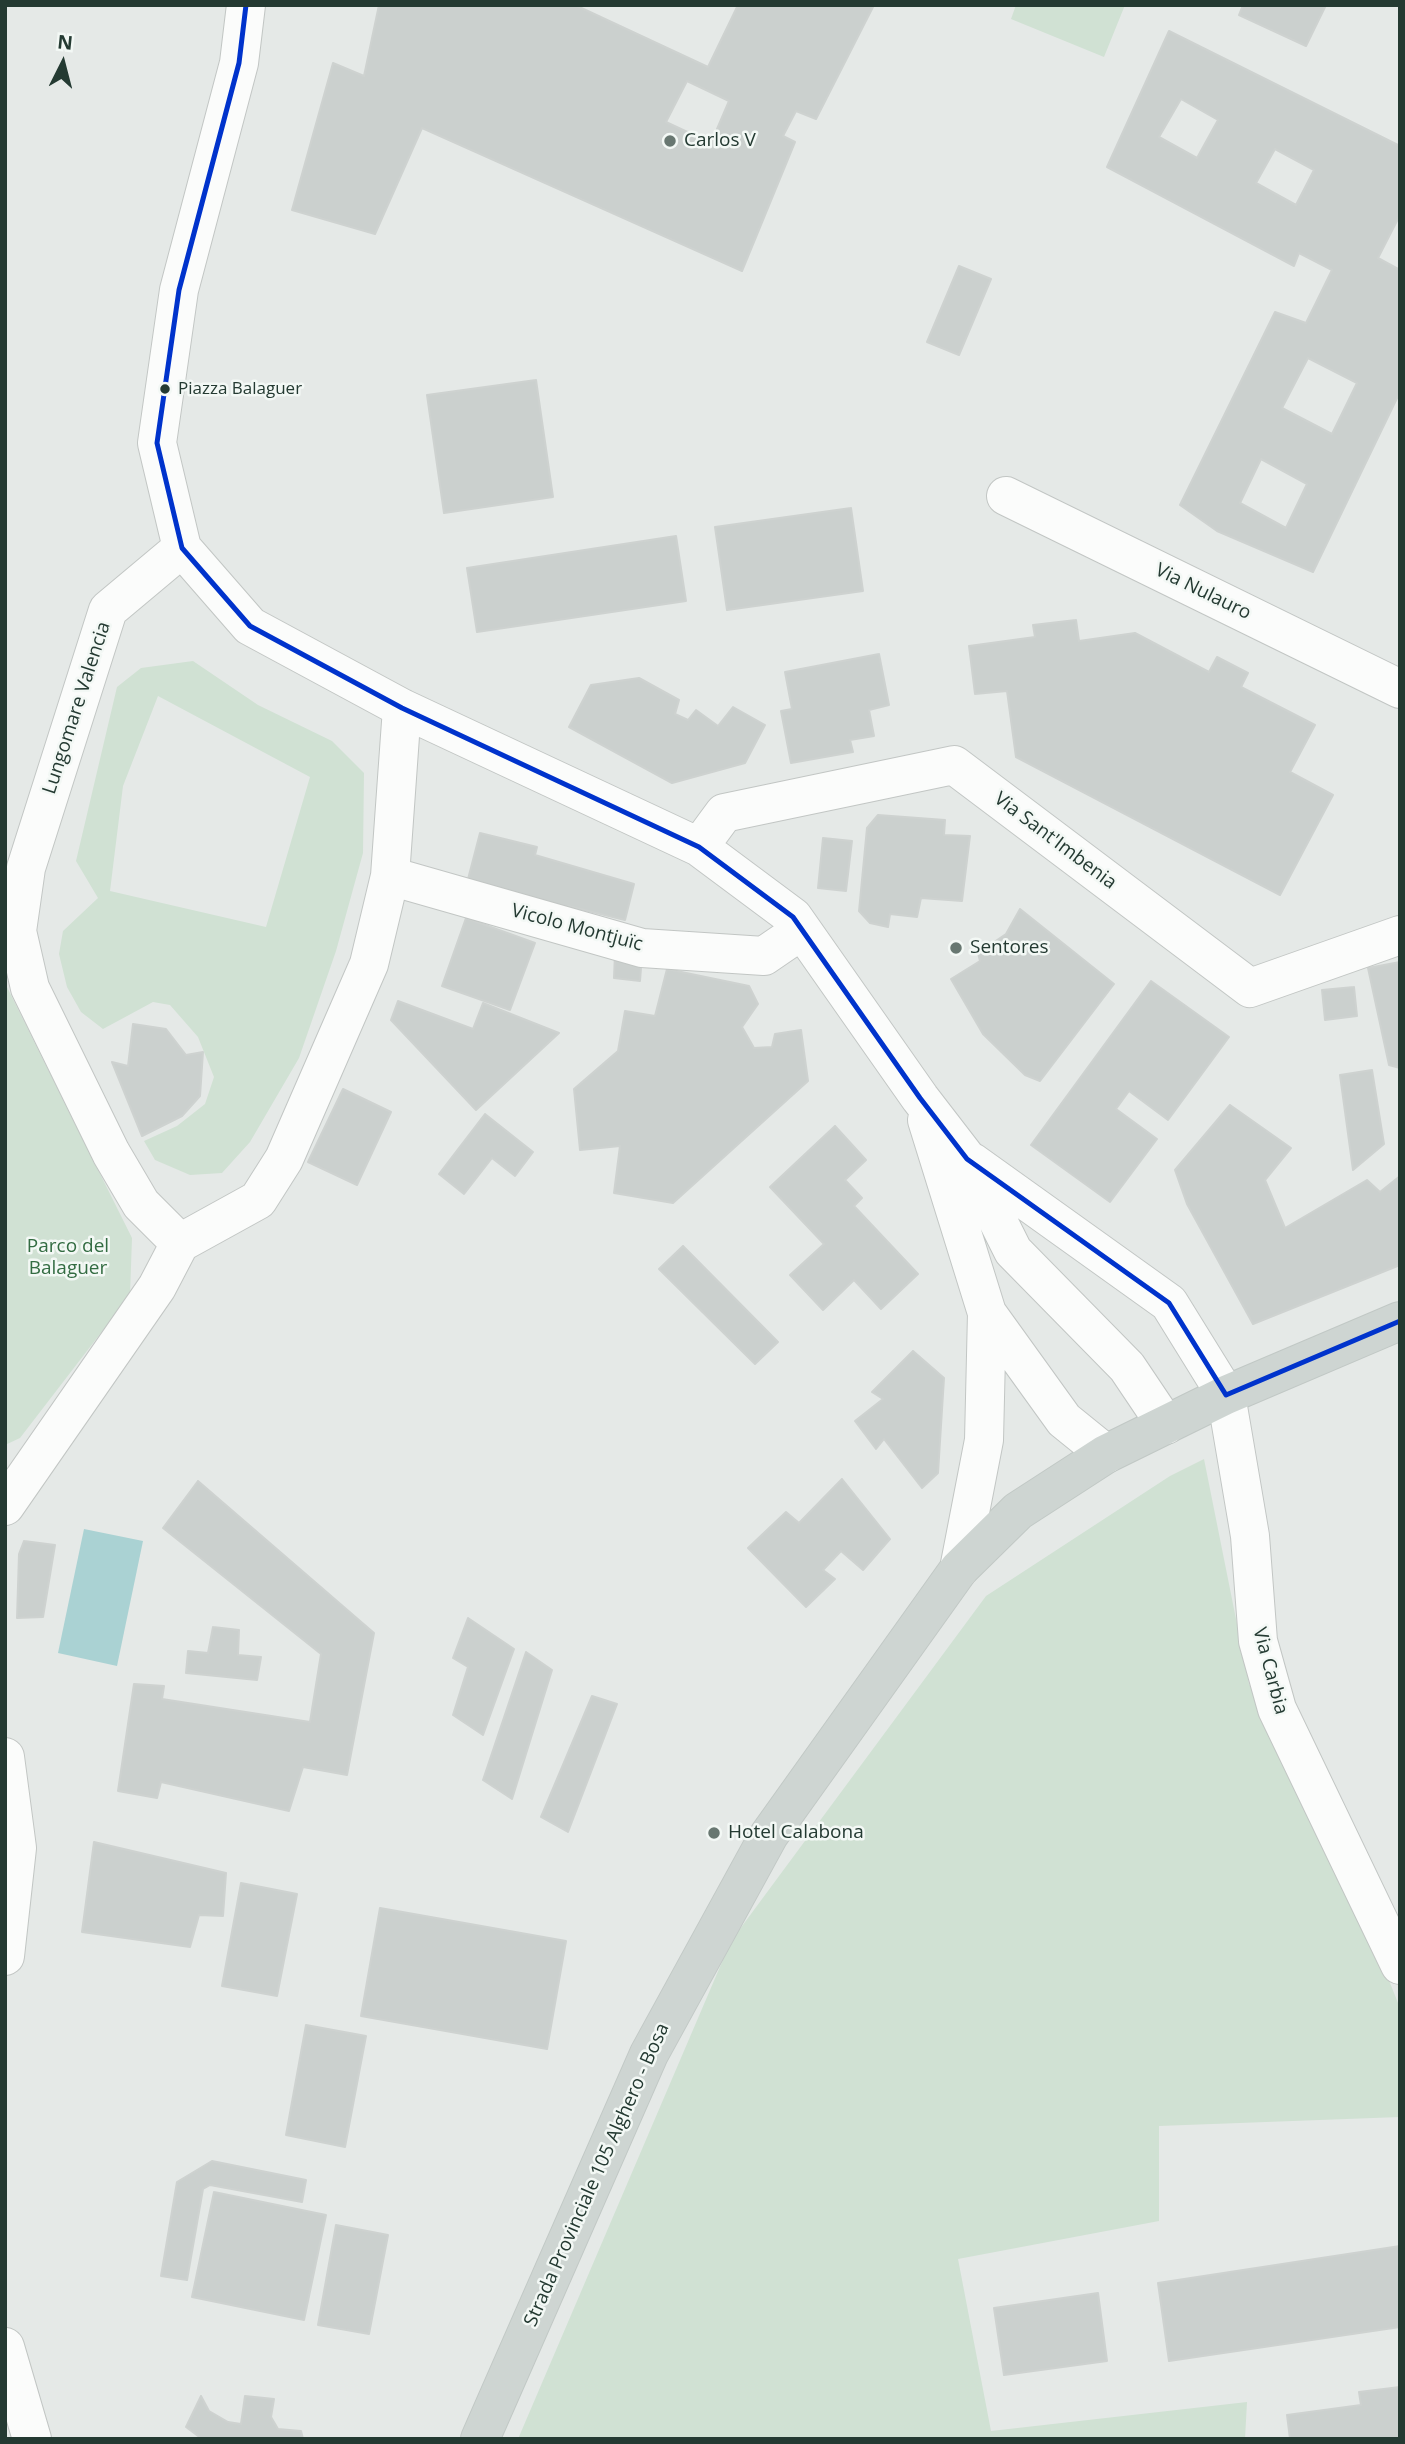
<!DOCTYPE html>
<meta charset="utf-8">
<style>
body{margin:0}
#map{position:relative;width:1405px;height:2444px;overflow:hidden;background:#e5e9e7;font-family:"Open Sans",sans-serif}
canvas{display:block}
.frame{position:absolute;inset:0;border:7px solid #243a32;pointer-events:none}
.north{position:absolute;left:28px;top:28px;width:70px;height:70px;-webkit-text-stroke:5px #f3f8f5;paint-order:stroke;rotate:6deg;font-size:19px;font-weight:700;line-height:28px;text-align:center;color:#243a32}
.north::after{content:'';display:block;margin:auto;width:24px;height:32px;background:#243a32;clip-path:polygon(50% 0,100% 100%,50% 72%,0 100%)}
</style>
<div id="map">
<canvas width="1405" height="2444"></canvas>
<div class="frame"></div>
<div class="north">N</div>
</div>
<script>
const ctx = document.querySelector('canvas').getContext('2d');
ctx.lineJoin = 'round';
function paint(path, color) { ctx.fillStyle = color; ctx.fill(path, 'evenodd'); }
const shape = rows => new Path2D(rows.map(r => 'M' + r).join(''));
function stroke(path, color, width, dash) { ctx.strokeStyle = color; ctx.lineWidth = width; ctx.lineCap = dash ? 'butt' : 'round'; ctx.setLineDash(dash || []); ctx.stroke(path); }
function write(font, color, halo, rows, align = 'center') {
  ctx.font = font + ' "Open Sans",sans-serif'; ctx.lineWidth = 5; ctx.setLineDash([]); ctx.textBaseline = 'middle'; ctx.strokeStyle = halo; ctx.fillStyle = color; for (const [text, x, y, turn = 0] of rows) {
    ctx.save(); ctx.translate(x, y); ctx.rotate((+turn || 0) * Math.PI / 180); ctx.textAlign = isNaN(turn) ? turn : align; if (halo) ctx.strokeText(text, 0, 0); ctx.fillText(text, 0, 0); ctx.restore();
  }
}
const green = shape([
 [1016,5,1125,5,1104,57,1011,19],
 [193,661,258,705,332,741,364,773,363,853,336,951,299,1058,250,1142,222,1173,190,1175,155,1160,144,1141,177,1126,205,1104,214,1077,198,1037,170,1005,153,1002,103,1029,81,1012,67,987,59,954,63,931,98,898,76,861,117,687,141,668],
 [158,696,310,777,266,927,110,891,123,786],
 [5,983,132,1238,130,1295,20,1438,5,1445],
 [1204,1459,1249,1684,1317,1800,1400,2008,1400,2117,1159,2126,1159,2221,958,2259,991,2431,1247,2402,1245,2439,518,2439,731,1941,986,1596,1170,1476]
]);
const water = shape([
 [84,1529,143,1541,117,1666,58,1653]
]);
const building = shape([
 [379,5,575,5,708,67,738,5,874,5,816,119,796,111,783,136,795,142,742,271,422,128,375,234,292,210,333,63,364,76,379,5],
 [687,81,729,101,711,143,666,122,687,81],
 [1243,5,1326,5,1306,46,1239,15,1243,5],
 [1169,31,1400,146,1400,215,1378,258,1400,270,1400,392,1313,572,1217,531,1180,505,1275,312,1306,323,1332,270,1299,253,1294,266,1107,167,1169,31],
 [1181,99,1218,120,1197,158,1159,137,1181,99],
 [1275,149,1314,170,1296,205,1256,183,1275,149],
 [1308,358,1357,383,1332,434,1282,408,1308,358],
 [1261,459,1307,484,1286,528,1240,503,1261,459],
 [959,266,991,279,959,355,927,342,959,266],
 [536,380,553,497,444,513,427,395,536,380],
 [851,508,863,591,727,610,715,527,851,508],
 [676,536,686,601,477,632,467,568,676,536],
 [1076,620,1079,641,1135,633,1209,672,1217,657,1248,673,1241,687,1315,725,1290,772,1333,795,1280,895,1016,757,1007,691,975,694,969,646,1035,637,1033,625,1076,620],
 [879,654,889,705,869,710,874,736,850,740,853,752,791,763,781,711,792,709,785,672,879,654],
 [639,678,679,700,675,714,688,720,696,710,718,726,733,707,765,725,745,763,672,783,569,727,591,685,639,678],
 [878,815,945,820,944,835,970,836,962,901,921,898,917,917,890,914,888,927,870,923,859,911,867,828,878,815],
 [480,833,537,847,535,855,634,884,625,920,568,906,565,917,467,883,480,833],
 [823,838,852,841,846,891,818,888,823,838],
 [1020,909,1114,984,1040,1081,1025,1075,983,1034,951,979,980,961,978,953,1006,934,1020,909],
 [466,918,535,943,510,1010,442,986,466,918],
 [615,953,642,955,640,981,614,978,615,953],
 [1400,962,1400,1068,1389,1065,1368,968,1400,962],
 [667,969,749,986,758,1004,742,1027,754,1048,772,1047,775,1034,801,1030,808,1081,673,1203,614,1193,620,1146,580,1150,574,1089,618,1051,625,1011,655,1016,667,969],
 [1151,981,1229,1037,1168,1120,1129,1091,1116,1109,1157,1139,1110,1202,1031,1145,1151,981],
 [1354,987,1357,1016,1325,1020,1322,990,1354,987],
 [398,1001,473,1029,483,1003,559,1033,476,1110,391,1020,398,1001],
 [133,1024,166,1029,186,1055,203,1052,200,1096,182,1116,142,1136,112,1062,128,1066,133,1024],
 [1372,1070,1384,1144,1353,1170,1340,1075,1372,1070],
 [343,1089,391,1112,357,1185,308,1162,343,1089],
 [1230,1105,1291,1148,1265,1180,1285,1228,1367,1180,1380,1192,1400,1176,1400,1265,1253,1324,1187,1204,1175,1170,1230,1105],
 [485,1114,533,1152,515,1176,492,1158,464,1194,439,1174,485,1114],
 [835,1126,866,1160,845,1180,862,1198,854,1206,918,1274,881,1309,854,1280,823,1310,790,1275,824,1244,770,1187,835,1126],
 [683,1246,778,1342,755,1364,659,1269,683,1246],
 [913,1351,944,1378,938,1473,922,1488,884,1439,876,1449,855,1421,883,1399,872,1392,913,1351],
 [842,1479,890,1539,863,1570,841,1551,823,1570,835,1579,806,1607,748,1548,786,1512,799,1523,842,1479],
 [198,1481,374,1633,347,1775,303,1767,289,1811,161,1782,157,1798,118,1791,134,1684,164,1686,162,1699,310,1722,321,1654,163,1528,198,1481],
 [24,1541,55,1545,43,1617,17,1618,19,1554,24,1541],
 [468,1618,514,1649,483,1735,453,1715,468,1667,453,1658,468,1618],
 [213,1627,239,1630,238,1655,261,1657,257,1680,186,1673,188,1651,208,1653,213,1627],
 [526,1652,552,1670,512,1799,483,1780,526,1652],
 [592,1696,617,1704,568,1832,541,1817,592,1696],
 [94,1842,226,1873,223,1916,199,1915,190,1947,82,1932,94,1842],
 [241,1883,297,1894,277,1996,222,1986,241,1883],
 [380,1908,566,1941,547,2049,361,2016,380,1908],
 [306,2025,366,2036,345,2147,286,2135,306,2025],
 [212,2161,306,2180,302,2202,210,2185,203,2189,187,2280,161,2276,177,2182,212,2161],
 [214,2192,326,2215,304,2320,192,2297,214,2192],
 [336,2225,388,2235,369,2334,318,2325,336,2225],
 [1400,2246,1400,2327,1169,2361,1158,2283,1400,2246],
 [1098,2293,1107,2361,1004,2375,994,2308,1098,2293],
 [1400,2387,1400,2439,1290,2439,1287,2415,1361,2405,1359,2392,1400,2387],
 [201,2396,209,2411,228,2422,241,2424,245,2396,274,2399,271,2417,278,2429,301,2431,303,2439,202,2439,186,2427,201,2396]
]);
const minor = shape([
 [246,5,239,63,179,290,157,443,182,548,250,626,402,708,699,847,793,917,920,1098,967,1159,1013,1251,1127,1367,1166,1425],
 [1006,496,1400,689],
 [699,847,724,813,954,765,1250,988,1400,935],
 [390,876,642,948,764,956,802,930],
 [927,1120,987,1313,1064,1420,1106,1454],
 [972,1162,1169,1303,1226,1395,1250,1536,1258,1641,1277,1709,1400,1965],
 [180,1243,141,1204,111,1153,30,988,17,931,26,868,108,610,182,548],
 [5,1506,157,1287,180,1243,258,1200,284,1159,369,964,390,876,402,708],
 [959,1569,984,1440,987,1313],
 [5,1757,17,1848,5,1956],
 [5,2347,32,2439]
]);
const major = shape([
 [480,2439,649,2054,769,1835,959,1569,1018,1511,1106,1454,1226,1395,1400,1321]
]);
const bus1 = shape([
 [246,5,239,63,179,290,157,443,182,548,250,626,402,708,699,847,793,917,920,1098,967,1159,1169,1303,1226,1395,1400,1321]
]);
const markers = [
 [670,141,7,"#687771"],
 [165,389,6,"#243a32"],
 [956,948,7,"#687771"],
 [714,1833,7,"#687771"]
];
const busNames = [
 ["Piazza Balaguer",178,389]
];
const poiNames = [
 ["Carlos V",684,141],
 ["Sentores",970,948],
 ["Hotel Calabona",728,1833]
];
const streetNames = [
 ["Via Nulauro",1203,592,26],
 ["Lungomare Valencia",77,708,-72],
 ["Via Sant'Imbenia",1055,841,37],
 ["Vicolo Montjuïc",577,928,15],
 ["Via Carbia",1270,1671,75],
 ["Strada Provinciale 105 Alghero - Bosa",597,2175,-66]
];
const parkNames = [
 ["Parco del",68,1247],
 ["Balaguer",68,1269]
];
paint(green, '#d0e1d3');
paint(water, '#aad2d3');
paint(building, '#cbd0ce');
stroke(building, '#ced2d0', 2);
stroke(minor, '#c2c6c4', 40);
stroke(major, '#c1c8c5', 40);
stroke(minor, '#fbfcfb', 38);
stroke(major, '#ced5d2', 38);
stroke(bus1, '#03c', 5);
for (const [x, y, r, color] of markers) { const dot = new Path2D(); dot.arc(x, y, r, 0, 2 * Math.PI); ctx.fillStyle = color; ctx.fill(dot); stroke(dot, '#f3f8f5', 2.5); }
write('17px', '#243a32', '#f3f8f5', busNames, 'left');
write('19px', '#243a32', '#f3f8f5', poiNames, 'left');
write('19px', '#243a32', '#f3f8f5', streetNames);
write('19px', '#336c42', '#f3f8f5', parkNames);
</script>
